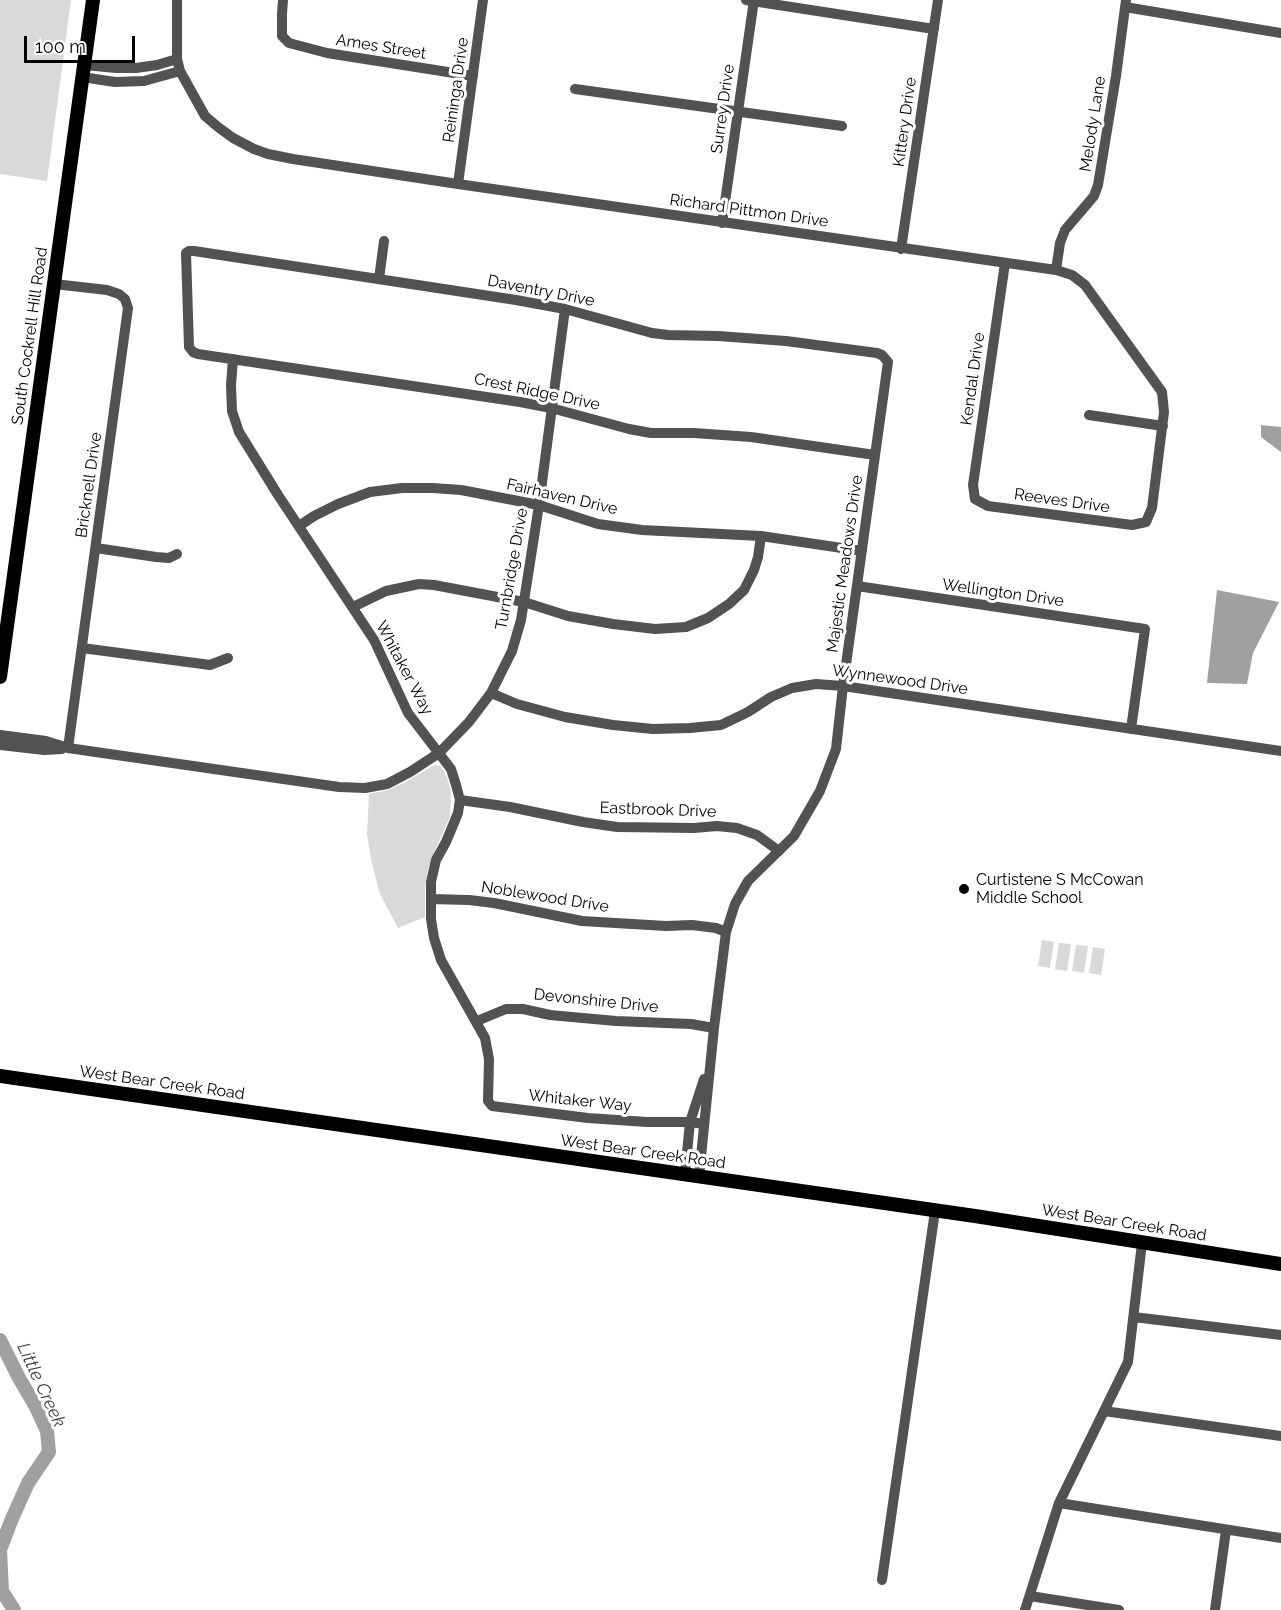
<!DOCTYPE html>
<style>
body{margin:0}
#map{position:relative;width:1281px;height:1610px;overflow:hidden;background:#fff;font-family:Raleway,sans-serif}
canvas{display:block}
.scale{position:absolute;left:24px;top:36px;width:111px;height:27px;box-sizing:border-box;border:3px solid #000;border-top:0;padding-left:8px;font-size:18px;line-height:21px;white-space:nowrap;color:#000;-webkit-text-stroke:4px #fff;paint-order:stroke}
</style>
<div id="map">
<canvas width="1281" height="1610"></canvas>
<div class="scale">100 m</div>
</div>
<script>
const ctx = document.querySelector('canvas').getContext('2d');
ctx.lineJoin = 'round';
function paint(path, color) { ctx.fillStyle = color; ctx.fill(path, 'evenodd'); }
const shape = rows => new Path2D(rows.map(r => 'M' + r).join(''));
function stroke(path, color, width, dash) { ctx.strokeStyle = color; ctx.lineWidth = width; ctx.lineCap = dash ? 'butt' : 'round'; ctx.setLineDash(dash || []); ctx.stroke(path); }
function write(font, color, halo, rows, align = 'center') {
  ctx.font = font + ' Raleway,sans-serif'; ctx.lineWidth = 6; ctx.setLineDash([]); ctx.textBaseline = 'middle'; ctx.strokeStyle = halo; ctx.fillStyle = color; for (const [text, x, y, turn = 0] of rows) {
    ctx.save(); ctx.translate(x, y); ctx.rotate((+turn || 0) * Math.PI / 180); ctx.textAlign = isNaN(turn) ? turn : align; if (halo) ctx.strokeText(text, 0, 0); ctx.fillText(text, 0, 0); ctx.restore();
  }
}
const green = shape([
 [0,0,71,0,47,181,0,174],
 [434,765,441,766,447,777,451,792,450,817,435,850,428,870,425,886,425,917,398,928,380,894,372,864,367,835,369,794,388,790,404,783],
 [1042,940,1054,942,1050,968,1038,966],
 [1059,943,1071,944,1067,971,1055,969],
 [1076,945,1088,946,1084,973,1072,971],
 [1093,947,1105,949,1101,975,1089,973]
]);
const water = shape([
 [1261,425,1281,427,1281,452,1261,437],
 [1217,590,1279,602,1253,653,1247,684,1207,683]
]);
const river = shape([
 [0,1340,19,1378,36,1407,47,1431,49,1452,28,1483,11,1521,0,1550,2,1591,14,1610]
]);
const minor = shape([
 [177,0,177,59,180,71,205,116,218,127,233,138,254,149,268,154,293,159,458,184,1056,270,1072,275,1085,285,1162,392,1164,412,1152,508,1146,522,1132,525,988,506,975,499,973,485,1005,263],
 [283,0,282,14,282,36,289,43,327,53,473,76],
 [746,0,934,29],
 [1125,7,1281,33],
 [85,65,116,68,136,68,157,65,177,59],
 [82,77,115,82,144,81,180,71],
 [575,89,842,126],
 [458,184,483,0],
 [722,223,754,0],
 [901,249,938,0],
 [1056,270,1060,243,1065,230,1094,196,1098,185,1116,76,1126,0],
 [379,279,384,241],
 [54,284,107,290,119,294,125,299,128,308,68,748],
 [233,359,231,385,232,411,239,432,278,495,374,640,408,713,451,769,456,785,460,800,458,813,446,842,436,860,431,882,431,919,434,938,441,960,485,1038,489,1059,488,1101,492,1106,588,1118,647,1122,690,1122,704,1124],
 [1089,415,1163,426],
 [299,526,314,516,338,504,370,492,402,488,433,488,461,490,539,505,598,524,642,530,761,536,862,551],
 [96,548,156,557,169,558,177,554],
 [857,586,1145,629,1131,729],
 [353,607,386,591,419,584,434,585,524,602,568,616,613,624,655,629,686,627,708,618,729,604,744,590,754,570,758,557,761,536],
 [82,648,210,665,228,658],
 [491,693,517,704,565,717,613,725,653,729,690,728,721,725,748,712,771,697,792,688,816,684,843,686,1281,751],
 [0,735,46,741,68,748,339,787,365,788,387,784,410,772,439,753,469,722,491,693,512,651,521,620,539,505,565,309],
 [0,745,44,750,62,749],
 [460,800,510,807,583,822,617,827,694,828,717,826,737,828,757,835,779,851],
 [431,899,469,900,494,903,582,921,666,926,692,925,716,928,726,932],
 [477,1021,506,1009,523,1009,550,1015,616,1021,691,1024,714,1028],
 [685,1174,690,1122,704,1079],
 [699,1176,714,1028,726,932,735,904,748,881,794,836,820,791,836,749,843,686,888,362,882,355,877,353,786,341,718,336,668,335,652,333,565,309,516,300,194,251,189,251,186,253,189,347,193,352,198,354,520,402,551,408,629,429,651,433,694,433,751,437,875,455],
 [1134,1317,1281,1335],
 [1104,1411,1281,1436],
 [1059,1503,1281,1538],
 [882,1580,935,1211],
 [1030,1596,1119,1610],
 [1025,1610,1059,1503,1128,1362,1142,1243],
 [1215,1610,1226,1530]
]);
const major = shape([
 [0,677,93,0],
 [0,1076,975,1216,1281,1264]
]);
const markers = [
 [964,889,6,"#000"]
];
const streetNames = [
 ["Ames Street",381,47,9],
 ["Reininga Drive",456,90,-82],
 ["Surrey Drive",723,109,-82],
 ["Kittery Drive",905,122,-82],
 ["Melody Lane",1093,124,-81],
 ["Richard Pittmon Drive",749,211,8],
 ["Daventry Drive",541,291,11],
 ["South Cockrell Hill Road",30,336,-82],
 ["Kendal Drive",973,379,-82],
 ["Crest Ridge Drive",537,392,12],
 ["Bricknell Drive",89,485,-82],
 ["Fairhaven Drive",562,497,13],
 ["Reeves Drive",1062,501,8],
 ["Majestic Meadows Drive",845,564,-82],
 ["Turnbridge Drive",512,569,-80],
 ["Wellington Drive",1003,593,8],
 ["Whitaker Way",404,668,62],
 ["Wynnewood Drive",900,680,8],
 ["Eastbrook Drive",658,810,2],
 ["Noblewood Drive",545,897,9],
 ["Devonshire Drive",596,1001,6],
 ["West Bear Creek Road",162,1083,8],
 ["Whitaker Way",580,1101,6],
 ["West Bear Creek Road",643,1152,8],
 ["West Bear Creek Road",1124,1223,9]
];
const poiNames = [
 ["Curtistene S McCowan",976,880],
 ["Middle School",976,898]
];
const waterNames = [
 ["Little Creek",41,1385,65]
];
paint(green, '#d9d9d9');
paint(water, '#a0a0a0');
stroke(river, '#a0a0a0', 14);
stroke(minor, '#525252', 10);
stroke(major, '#000', 14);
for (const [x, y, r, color] of markers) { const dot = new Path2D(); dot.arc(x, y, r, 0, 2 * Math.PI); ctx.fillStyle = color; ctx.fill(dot); stroke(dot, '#fff', 2); }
write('16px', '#000', '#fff', streetNames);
write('16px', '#000', '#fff', poiNames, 'left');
write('italic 18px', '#414141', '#fff', waterNames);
</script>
